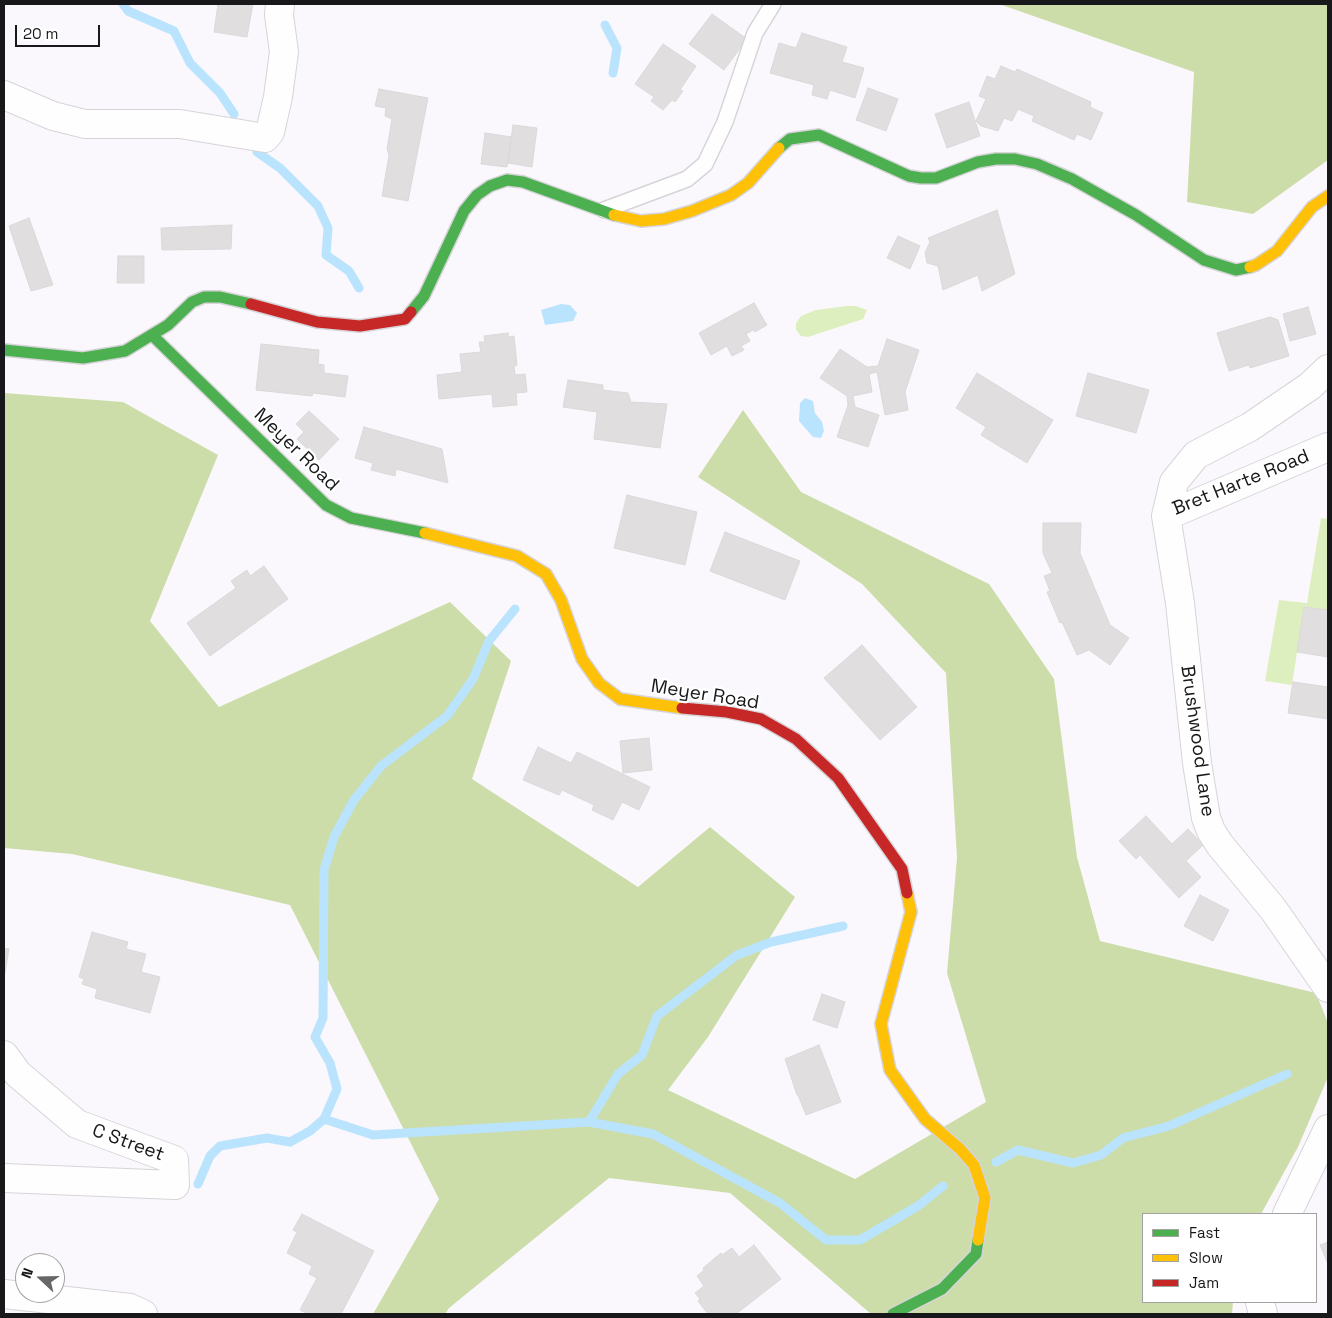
<!DOCTYPE html>
<style>
body{margin:0}
#map{position:relative;width:1332px;height:1318px;overflow:hidden;background:#faf8fd;font-family:"Space Grotesk",sans-serif}
canvas{display:block}
.frame{position:absolute;inset:0;border:5px solid #18171a;pointer-events:none}
.legend{position:absolute;left:1142px;top:1213px;width:175px;height:90px;box-sizing:border-box;background:#fff;border:1px solid #a3a2a3;margin:0;padding:6px 9px;list-style:none;font-size:15px;color:#18171a}
.legend li{display:flex;align-items:center;gap:10px;height:25px}
.legend b{width:25px;border:1px solid #a3a2a3}
.north{position:absolute;left:15px;top:1253px;width:50px;height:50px;box-sizing:border-box;background:#fff;border:1px solid #a3a2a3;border-radius:50%;rotate:291deg;font-size:14px;font-weight:700;line-height:20px;text-align:center;color:#18171a}
.north::after{content:'';display:block;margin:auto;width:18px;height:22px;background:#676669;clip-path:polygon(50% 0,100% 100%,50% 72%,0 100%)}
.scale{position:absolute;left:15px;top:25px;width:85px;height:22px;box-sizing:border-box;border:2px solid #18171a;border-top:0;padding-left:6px;font-size:15px;line-height:18px;white-space:nowrap;color:#18171a;-webkit-text-stroke:4px #fff;paint-order:stroke}
</style>
<div id="map">
<canvas width="1332" height="1318"></canvas>
<div class="frame"></div>
<ul class="legend">
<li><b style="height:6px;background:#4caf50"></b>Fast</li>
<li><b style="height:6px;background:#ffc107"></b>Slow</li>
<li><b style="height:6px;background:#c62828"></b>Jam</li>
</ul>
<div class="north">N</div>
<div class="scale">20 m</div>
</div>
<script>
const ctx = document.querySelector('canvas').getContext('2d');
ctx.lineJoin = 'round';
function paint(path, color) { ctx.fillStyle = color; ctx.fill(path, 'evenodd'); }
const shape = rows => new Path2D(rows.map(r => 'M' + r).join(''));
function stroke(path, color, width, dash) { ctx.strokeStyle = color; ctx.lineWidth = width; ctx.lineCap = dash ? 'butt' : 'round'; ctx.setLineDash(dash || []); ctx.stroke(path); }
function write(font, color, halo, rows, align = 'center') {
  ctx.font = font + ' "Space Grotesk",sans-serif'; ctx.lineWidth = 4.5; ctx.setLineDash([]); ctx.textBaseline = 'middle'; ctx.strokeStyle = halo; ctx.fillStyle = color; for (const [text, x, y, turn = 0] of rows) {
    ctx.save(); ctx.translate(x, y); ctx.rotate((+turn || 0) * Math.PI / 180); ctx.textAlign = isNaN(turn) ? turn : align; if (halo) ctx.strokeText(text, 0, 0); ctx.fillText(text, 0, 0); ctx.restore();
  }
}
const green = shape([
 [847,306,856,306,867,310,863,319,808,337,801,336,796,330,796,323,801,316,816,310],
 [1321,518,1328,519,1328,610,1304,607,1292,685,1265,681,1279,600,1307,603]
]);
const forest = shape([
 [999,4,1328,4,1328,160,1253,214,1187,202,1194,72],
 [4,393,123,402,218,455,150,621,219,707,450,602,511,661,472,779,638,887,710,827,795,897,708,1037,668,1090,855,1179,986,1102,947,973,957,858,946,673,862,584,698,477,743,410,801,492,989,584,1054,679,1077,857,1100,941,1316,993,1328,1023,1328,1077,1298,1147,1261,1214,1143,1214,1143,1302,1233,1302,1232,1314,871,1314,730,1193,609,1178,449,1308,445,1314,373,1314,439,1199,290,905,72,854,4,848]
]);
const water = shape([
 [561,304,570,305,577,313,573,321,545,325,541,310],
 [805,398,813,401,815,413,822,422,824,431,821,438,813,437,799,421,800,403]
]);
const stream = shape([
 [123,4,128,11,174,31,190,63,220,93,234,114],
 [605,25,617,48,613,73],
 [257,152,280,168,318,206,328,228,326,255,349,271,359,288],
 [324,1119,337,1089,330,1063,315,1037,323,1018,324,870,334,837,354,800,381,766,447,716,473,679,489,641,515,609],
 [589,1122,618,1074,642,1055,657,1016,737,955,771,942,843,926],
 [996,1162,1018,1150,1073,1163,1101,1155,1123,1138,1169,1126,1287,1074],
 [198,1184,210,1156,220,1146,267,1138,290,1142,310,1131,324,1119,373,1135,589,1122,653,1134,780,1203,826,1240,860,1240,918,1206,943,1186]
]);
const building = shape([
 [218,4,253,4,247,37,214,32,218,4],
 [712,14,747,39,724,70,689,44,712,14],
 [802,33,847,47,842,62,864,68,855,98,830,90,827,99,812,95,814,85,770,73,779,43,796,48,802,33],
 [663,44,696,66,680,90,683,91,675,102,672,100,663,110,651,101,654,97,635,84,663,44],
 [1001,66,1015,72,1017,69,1091,102,1090,107,1103,113,1091,140,1077,134,1074,140,1032,121,1034,116,1018,109,1012,121,1004,118,998,131,981,126,976,121,986,99,979,96,987,76,995,79,1001,66],
 [868,88,898,99,886,131,856,120,868,88],
 [379,89,428,98,408,201,382,196,389,155,387,149,392,119,385,116,386,108,375,106,379,89],
 [969,102,980,136,947,148,935,114,969,102],
 [513,125,537,128,532,167,508,163,513,125],
 [485,133,512,137,507,167,481,164,485,133],
 [997,210,1015,274,982,291,978,275,943,290,938,266,927,263,925,253,930,242,928,238,997,210],
 [29,218,53,285,31,291,9,226,29,218],
 [232,225,231,249,162,250,161,228,232,225],
 [898,236,920,246,910,269,887,258,898,236],
 [118,256,144,256,144,283,117,283,118,256],
 [754,303,767,325,755,332,753,330,746,334,750,341,741,346,744,350,732,356,727,346,711,355,699,333,754,303],
 [1308,307,1316,334,1290,341,1283,314,1308,307],
 [1270,317,1278,320,1289,356,1250,368,1249,365,1229,371,1217,333,1270,317],
 [508,333,508,337,514,336,517,365,514,366,515,375,525,374,527,392,516,393,517,405,493,407,492,394,439,399,437,375,462,372,460,354,481,352,479,342,485,342,484,336,508,333],
 [887,339,919,350,905,392,908,410,885,415,877,372,869,374,872,392,853,396,855,407,879,415,868,447,837,437,848,405,847,396,820,378,840,349,867,367,878,366,887,339],
 [261,344,319,350,318,364,324,365,324,373,348,376,345,397,313,393,312,396,256,390,261,344],
 [977,373,1053,420,1027,463,981,435,986,427,956,408,977,373],
 [1088,373,1149,390,1136,433,1076,416,1088,373],
 [568,380,603,385,603,390,628,393,631,402,667,404,660,448,594,439,597,412,563,407,568,380],
 [309,411,339,439,319,460,297,439,304,432,296,424,309,411],
 [364,427,442,449,448,483,396,469,395,476,371,470,373,463,355,458,364,427],
 [627,495,697,512,685,565,614,548,627,495],
 [1043,523,1081,523,1080,553,1110,625,1129,638,1110,665,1089,650,1077,655,1062,622,1060,623,1047,592,1050,591,1044,576,1052,573,1043,553,1043,523],
 [725,532,800,561,785,600,710,571,725,532],
 [264,566,288,599,210,656,187,623,236,588,231,581,247,570,250,576,264,566],
 [1304,607,1328,610,1328,657,1297,652,1304,607],
 [862,645,917,707,880,740,824,678,862,645],
 [1293,682,1328,687,1328,719,1288,713,1293,682],
 [649,738,652,770,623,773,620,741,649,738],
 [538,747,571,763,577,752,650,787,639,810,622,802,613,820,592,810,594,805,562,790,559,795,523,780,538,747],
 [1146,816,1172,844,1188,829,1203,845,1186,861,1201,877,1179,898,1140,855,1136,859,1119,841,1146,816],
 [1200,895,1229,910,1213,941,1184,926,1200,895],
 [92,932,128,942,126,949,146,954,141,972,160,977,150,1013,95,998,97,989,82,984,84,979,79,977,92,932],
 [4,948,9,949,4,978,4,948],
 [822,994,845,1002,837,1028,813,1020,822,994],
 [819,1045,841,1102,806,1115,798,1095,797,1095,785,1059,819,1045],
 [302,1214,374,1251,341,1314,308,1314,300,1310,317,1278,309,1274,312,1266,287,1253,297,1232,293,1230,302,1214],
 [1328,1242,1328,1264,1320,1245,1328,1242],
 [754,1245,781,1279,736,1314,708,1314,698,1301,700,1299,695,1293,704,1286,697,1276,704,1270,703,1268,721,1253,722,1255,732,1248,739,1257,754,1245]
]);
const lane = shape([
 [604,210,687,179,705,164,725,122,755,33,773,4]
]);
const street = shape([
 [4,95,53,116,85,124,180,124,265,138,270,132,278,97,284,52,279,15,280,4],
 [1328,369,1310,386,1250,427,1196,455,1174,482,1166,516,1328,447],
 [1166,516,1180,603,1197,763,1206,818,1211,831,1220,845,1273,909,1328,988],
 [4,1055,18,1074,77,1124,174,1160,175,1185,4,1178],
 [1287,1214,1328,1129],
 [4,1294,130,1308,143,1314],
 [1260,1302,1263,1314]
]);
const fast = shape([
 [779,148,790,139,819,135,909,176,921,178,936,178,978,162,996,159,1015,159,1037,164,1072,179,1136,215,1204,260,1236,270,1250,267],
 [411,312,424,296,464,211,477,195,490,186,507,180,523,182,614,215],
 [153,336,326,505,351,518,425,533],
 [4,350,83,358,125,351,168,325,192,302,204,297,220,297,251,304],
 [893,1314,942,1289,976,1254,978,1240]
]);
const slow = shape([
 [614,215,641,221,664,219,692,211,731,195,748,183,779,148],
 [1250,267,1256,265,1277,251,1312,207,1328,196],
 [425,533,517,556,546,574,561,600,582,659,599,683,620,699,682,708],
 [907,893,911,912,881,1024,890,1070,925,1119,960,1149,974,1165,985,1198,978,1240]
]);
const jam = shape([
 [251,304,317,322,360,326,405,319,411,312],
 [682,708,727,712,761,719,796,739,838,778,902,869,907,893]
]);
const streetNames = [
 ["Meyer Road",296,450,44],
 ["Bret Harte Road",1241,483,-22],
 ["Meyer Road",705,695,9],
 ["Brushwood Lane",1197,741,82],
 ["C Street",128,1143,20]
];
paint(green, '#deefbf');
paint(forest, '#cda');
paint(water, '#bae4fd');
stroke(stream, '#bae4fd', 9);
paint(building, '#e0dedf');
stroke(building, '#dad8d9', 1);
stroke(lane, '#d6d4d8', 18);
stroke(street, '#d6d4d8', 30);
stroke(fast, '#d6d4d8', 14);
stroke(slow, '#d6d4d8', 14);
stroke(jam, '#d6d4d8', 14);
stroke(lane, '#fefeff', 15);
stroke(street, '#fefeff', 28);
stroke(fast, '#4caf50', 11);
stroke(slow, '#ffc107', 11);
stroke(jam, '#c62828', 11);
write('19px', '#18171a', '#fff', streetNames);
</script>
